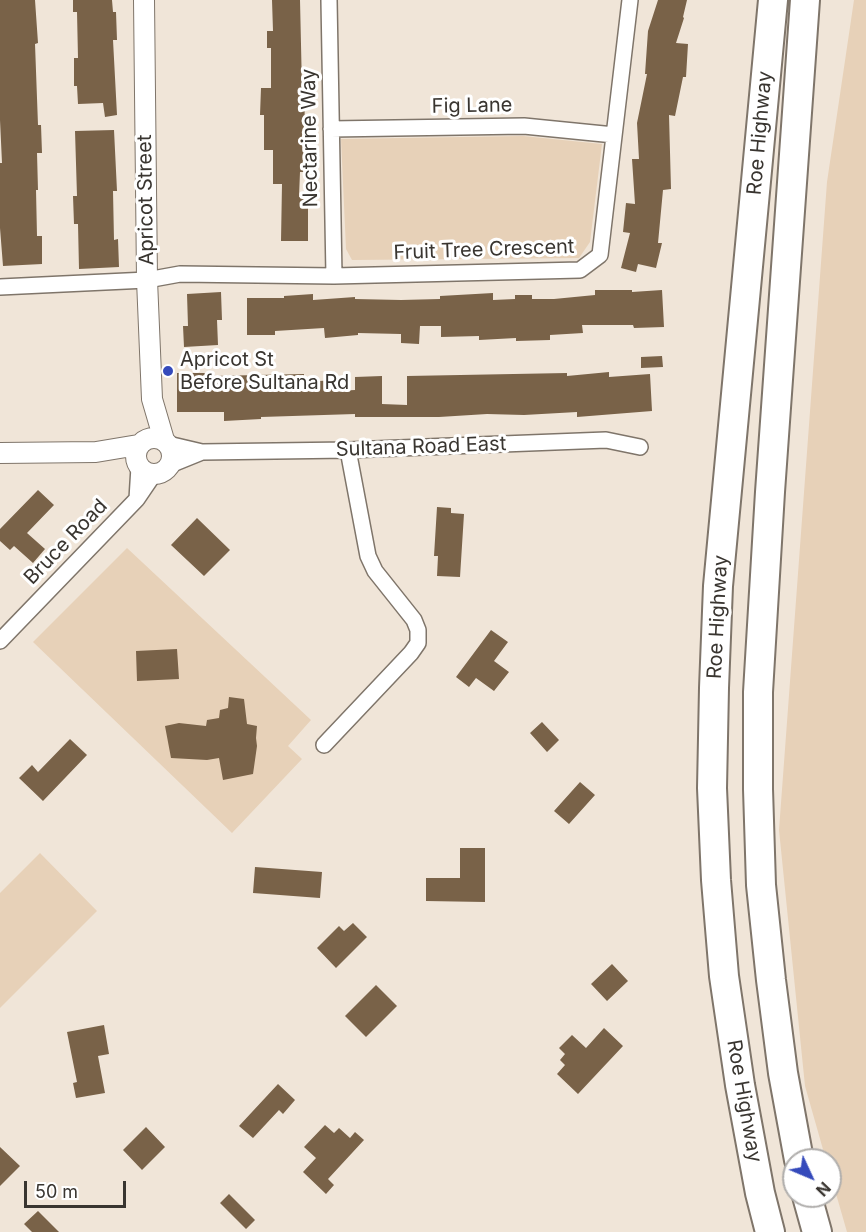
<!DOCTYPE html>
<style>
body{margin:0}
#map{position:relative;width:866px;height:1232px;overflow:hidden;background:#f0e5d8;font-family:Inter,sans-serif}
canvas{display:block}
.north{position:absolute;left:782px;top:1148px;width:60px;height:60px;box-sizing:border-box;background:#fff;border:2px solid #b0aeac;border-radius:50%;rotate:134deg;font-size:16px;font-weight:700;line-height:24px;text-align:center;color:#393530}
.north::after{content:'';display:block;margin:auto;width:21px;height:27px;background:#354abb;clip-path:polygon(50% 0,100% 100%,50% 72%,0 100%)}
.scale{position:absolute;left:24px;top:1181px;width:102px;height:27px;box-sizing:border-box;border:3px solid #393530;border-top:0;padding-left:8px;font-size:18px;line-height:21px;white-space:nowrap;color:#393530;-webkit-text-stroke:4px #fff;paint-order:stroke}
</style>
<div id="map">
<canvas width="866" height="1232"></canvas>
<div class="north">N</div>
<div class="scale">50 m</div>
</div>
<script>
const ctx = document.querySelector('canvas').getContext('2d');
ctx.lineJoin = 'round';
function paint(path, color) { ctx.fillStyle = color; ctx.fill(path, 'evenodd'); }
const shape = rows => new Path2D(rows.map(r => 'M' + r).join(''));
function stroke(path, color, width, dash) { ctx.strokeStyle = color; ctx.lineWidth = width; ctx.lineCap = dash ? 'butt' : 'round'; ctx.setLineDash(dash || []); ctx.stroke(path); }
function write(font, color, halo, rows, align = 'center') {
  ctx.font = font + ' Inter,sans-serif'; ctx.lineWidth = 6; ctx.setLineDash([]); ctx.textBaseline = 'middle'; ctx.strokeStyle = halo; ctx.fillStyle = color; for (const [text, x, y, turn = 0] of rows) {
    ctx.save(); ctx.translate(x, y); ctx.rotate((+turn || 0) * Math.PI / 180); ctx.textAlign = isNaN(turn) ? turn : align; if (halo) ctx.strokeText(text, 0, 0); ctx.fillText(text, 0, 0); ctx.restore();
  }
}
const green = shape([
 [854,0,866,0,866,1232,847,1232,830,1173,830,1160,826,1160,805,1086,779,830,827,182],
 [523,136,602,144,590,242,579,258,352,260,346,249,341,139],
 [127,548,311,720,288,746,302,759,232,833,33,642],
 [40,853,97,911,0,1008,0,893]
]);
const building = shape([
 [0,0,35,0,38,43,35,44,38,125,41,125,42,153,37,153,38,190,36,190,37,236,42,236,42,264,3,266,0,228,0,163,2,163,0,120],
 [73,0,112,0,113,12,116,12,117,40,113,40,117,115,105,117,103,103,78,104,77,86,74,86,74,58,78,58,77,12,73,12],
 [272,0,300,0,302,89,305,89,304,155,306,155,306,172,300,172,299,197,308,197,308,241,281,241,282,184,273,184,273,150,264,150,264,115,260,115,261,88,271,88,271,48,267,48,267,31,273,31],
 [658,0,687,0,683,17,684,18,676,43,688,44,686,77,683,77,675,116,669,115,671,189,663,190,658,243,662,243,656,268,638,264,636,272,621,268,630,233,623,232,626,203,635,204,632,159,639,159,637,123,647,74,645,74,648,31],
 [114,130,117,191,113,191,114,240,118,239,119,267,79,269,78,224,74,224,73,196,77,196,75,131],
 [595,290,632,290,632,292,662,290,664,327,634,328,633,325,582,325,583,333,550,335,550,340,516,341,516,338,479,340,479,336,441,337,441,326,420,326,419,344,401,343,401,334,358,333,358,335,325,338,324,328,275,331,275,335,247,335,247,298,284,298,284,296,313,294,313,300,355,297,355,299,401,300,440,299,440,296,493,293,493,300,515,299,515,295,532,295,532,299,554,299,595,295],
 [221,292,222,320,217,320,218,345,184,347,183,326,188,326,187,294],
 [662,356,663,367,641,368,641,357],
 [609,372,609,377,650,374,652,411,577,417,577,412,524,415,487,414,439,417,355,417,355,414,261,417,261,419,224,421,224,412,177,412,177,373,212,373,212,376,304,374,304,382,335,380,335,391,355,390,355,377,382,376,382,404,407,405,407,376,567,373,567,376],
 [38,490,54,505,27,533,45,549,33,563,14,546,10,550,0,541,0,529],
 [437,507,451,508,451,513,464,514,460,577,437,576,438,556,434,556],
 [197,518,230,550,204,576,171,545],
 [491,630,508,642,494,661,509,672,494,691,476,678,469,687,456,677],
 [177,649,179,679,137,681,136,651],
 [229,697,244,699,247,724,257,726,256,738,257,746,253,774,223,780,219,758,207,760,171,758,165,726,179,723,206,726,207,720,219,718,220,710,228,708],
 [542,722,559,740,547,752,530,733],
 [70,739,87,755,43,801,19,778,32,765,38,772],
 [580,782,595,795,569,824,554,811],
 [460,848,485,848,485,902,426,901,426,878,460,878],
 [255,867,322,872,320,898,253,893],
 [353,923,367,937,336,968,317,948,339,926,344,931],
 [612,964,628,981,607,1001,591,984],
 [376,985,397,1006,366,1037,345,1016],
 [104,1025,109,1054,98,1056,105,1093,76,1098,73,1083,77,1082,67,1032],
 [604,1028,623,1046,578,1094,557,1074,565,1065,560,1060,565,1054,559,1048,572,1035,586,1048],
 [278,1084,295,1100,283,1114,279,1110,253,1138,239,1126],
 [325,1125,334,1133,339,1128,350,1138,355,1132,364,1140,328,1179,334,1185,326,1194,303,1172,316,1158,304,1147],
 [146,1127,165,1147,142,1170,123,1150],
 [0,1147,20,1166,0,1186],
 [229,1194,255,1220,246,1229,220,1203],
 [38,1211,59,1232,32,1232,24,1224]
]);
const minor = shape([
 [329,0,334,276],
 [331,129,524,126,614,135],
 [0,287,147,280,180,274,334,276,580,270,600,255,630,0],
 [168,444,202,452,348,450,606,440,640,447],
 [170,465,202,452],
 [137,499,139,467],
 [0,641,137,499,154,474],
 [324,745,411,653,418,643,418,630,414,620,375,571,368,556,348,450]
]);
const tertiary = shape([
 [144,0,147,280,152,399,164,440],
 '136 456a18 18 0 1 1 36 0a18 18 0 1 1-36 0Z',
 [0,453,96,452,138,445]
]);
const motorway = shape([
 [799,1160,783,1073,771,980,761,885,758,789,758,692,770,492,805,0],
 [807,1196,817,1232],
 [770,1232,760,1193,740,1085,724,976,716,880,712,788,714,688,718,586,773,0]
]);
const markers = [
 [168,371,6,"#354abb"]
];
const streetNames = [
 ["Fig Lane",472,106,-1],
 ["Roe Highway",760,133,-85],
 ["Nectarine Way",310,138,-91],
 ["Apricot Street",146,200,-91],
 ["Fruit Tree Crescent",484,250,-2],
 ["Sultana Road East",421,447,-2],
 ["Bruce Road",66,542,-46],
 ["Roe Highway",718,617,-87],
 ["Roe Highway",744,1101,80]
];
const poiNames = [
 ["Apricot St",180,360],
 ["Before Sultana Rd",180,383]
];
paint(green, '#e7d1b8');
paint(building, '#796248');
stroke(minor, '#7f756a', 18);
stroke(tertiary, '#7f756a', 22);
stroke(motorway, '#7f756a', 32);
stroke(minor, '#fff', 15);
stroke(tertiary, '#fff', 20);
stroke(motorway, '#fff', 28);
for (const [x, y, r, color] of markers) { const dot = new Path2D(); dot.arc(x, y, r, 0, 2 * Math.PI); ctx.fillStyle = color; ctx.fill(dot); stroke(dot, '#fff', 2); }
write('20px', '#393530', '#fff', streetNames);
write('20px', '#393530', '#fff', poiNames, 'left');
</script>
